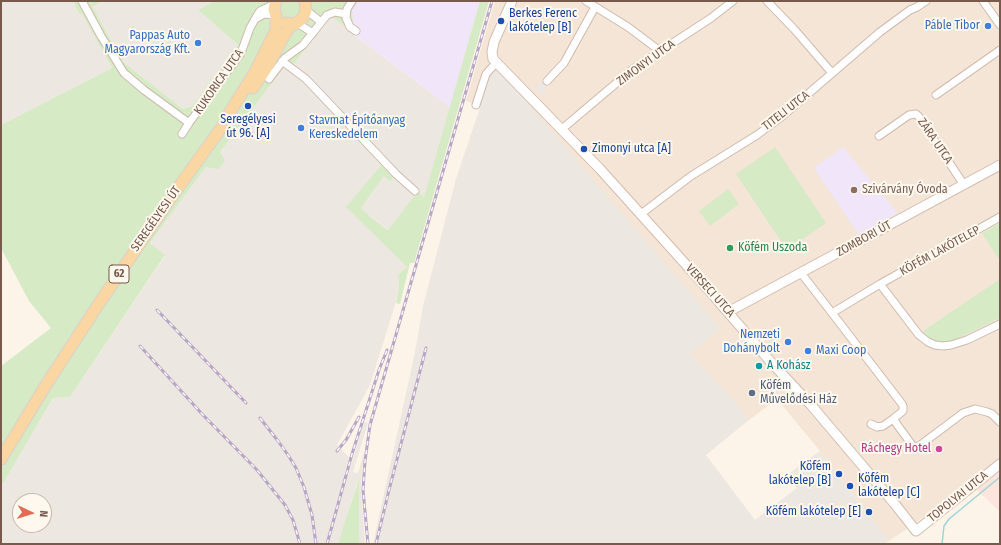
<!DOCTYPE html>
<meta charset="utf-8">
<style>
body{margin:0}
#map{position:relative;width:1001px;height:545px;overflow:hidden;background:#fcf4e8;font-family:"Fira Sans Condensed",sans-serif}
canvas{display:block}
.frame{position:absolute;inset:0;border:2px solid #775a4c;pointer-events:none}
.north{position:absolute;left:12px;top:493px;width:40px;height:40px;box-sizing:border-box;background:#fff8ef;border:1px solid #c9b9ae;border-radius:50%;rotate:94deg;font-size:11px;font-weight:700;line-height:16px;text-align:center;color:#775a4c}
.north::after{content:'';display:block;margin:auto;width:14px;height:18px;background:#e46b4f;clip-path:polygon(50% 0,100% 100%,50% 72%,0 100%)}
</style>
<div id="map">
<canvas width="1001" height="545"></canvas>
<div class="frame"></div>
<div class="north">N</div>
</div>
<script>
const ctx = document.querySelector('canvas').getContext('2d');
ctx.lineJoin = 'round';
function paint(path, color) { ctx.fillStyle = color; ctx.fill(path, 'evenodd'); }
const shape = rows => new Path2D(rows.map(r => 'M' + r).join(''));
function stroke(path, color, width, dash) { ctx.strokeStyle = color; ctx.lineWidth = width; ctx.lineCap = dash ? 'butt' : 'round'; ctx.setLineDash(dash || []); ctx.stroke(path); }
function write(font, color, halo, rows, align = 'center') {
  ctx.font = font + ' "Fira Sans Condensed",sans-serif'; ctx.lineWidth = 4; ctx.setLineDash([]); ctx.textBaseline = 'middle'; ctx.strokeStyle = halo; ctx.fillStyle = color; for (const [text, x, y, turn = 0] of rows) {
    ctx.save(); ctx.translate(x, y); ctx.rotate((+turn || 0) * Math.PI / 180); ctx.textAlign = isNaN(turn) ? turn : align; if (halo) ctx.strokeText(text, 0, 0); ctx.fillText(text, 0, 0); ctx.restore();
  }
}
const residential = shape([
 [495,1,1000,1,1000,465,889,541,820,451,777,399,749,420,730,397,690,354,720,328,493,72,480,107,466,101]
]);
const commercial = shape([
 [1000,465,1000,512,971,484]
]);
const industrial = shape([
 [1,1,73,1,79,14,82,13,112,68,1,125],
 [103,1,214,1,198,10,238,45,192,106,183,109,122,61,93,7],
 [332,16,354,33,354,35,450,107,424,198,294,64],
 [284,67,305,84,381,165,347,207,407,267,398,275,399,286,395,305,370,385,337,445,349,457,344,475,348,476,364,422,368,423,353,472,358,473,364,452,361,487,365,544,359,544,358,480,338,544,1,544,1,487,53,398,70,397,165,256,150,243,206,167,220,152],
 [20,501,44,501,44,525,20,525],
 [497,71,501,72,720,328,690,354,730,397,749,420,706,455,755,520,797,488,787,475,820,451,889,541,884,544,373,544,415,352,423,306,456,179,491,75,493,72],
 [541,82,547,89,541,95,534,88],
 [384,176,392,177,415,195,389,230,373,219,361,208]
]);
const education = shape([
 [358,1,480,1,450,107,353,34,358,28,353,24,352,8],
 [843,147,898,213,859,235,814,168]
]);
const green = shape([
 [73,1,103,1,93,7,122,61,183,109,192,106,238,45,198,10,214,1,358,1,352,8,353,24,359,28,354,33,331,16,294,64,424,197,480,1,489,1,414,263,410,263,400,304,396,303,399,286,398,275,407,267,346,207,381,165,305,84,284,67,220,152,225,161,218,169,206,167,150,243,165,255,70,397,53,398,1,487,1,366,51,328,29,301,1,248,1,125,112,68,82,14,79,14],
 [384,176,390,181,393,178,415,195,388,230,373,219,361,208],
 [775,147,826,223,787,250,736,174],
 [728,189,739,204,710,226,699,211],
 [1000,223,1000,261,982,233],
 [1000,279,1000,318,955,340,941,343,931,340,923,331],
 [359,479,359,544,338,544,344,524]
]);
const stream = shape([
 [942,544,944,526,949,519,1000,477]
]);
const street = shape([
 [82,1,101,36,124,73,144,90,189,123,241,53,250,28,258,14,260,11,275,4],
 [352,1,347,9,346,18,350,27,356,31],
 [586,1,628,27,660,51],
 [767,1,794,29,832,73],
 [983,1,1000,25],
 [306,10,321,22],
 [257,18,264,14,276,15],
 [297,23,313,33],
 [282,61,306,79,396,174,415,191],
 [269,79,285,58,303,45,327,15,335,12,346,14],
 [547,81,564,63,595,7],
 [936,95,1000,50],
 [476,105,486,74,496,63],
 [562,129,633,69,711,18,733,1],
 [182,134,189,123],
 [879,136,909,115,916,114,919,117,964,185],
 [641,214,691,176,757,135,780,118,880,32,910,10,917,7,926,1],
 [801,273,832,313],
 [880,284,1000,217],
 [1000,324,967,340,951,345,943,346,935,345,928,342,919,335,880,284,832,313,902,404,903,406,903,411,893,419,915,449,963,413,975,409,987,412,992,414,1000,422],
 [871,424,877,427,883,426,893,419]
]);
const secondary = shape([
 [512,1,494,42,492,52,493,59,600,169,707,288,770,361,811,405,894,503,916,531,1000,464],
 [728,312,1000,165]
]);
const primary = shape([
 [286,23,295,24,303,18,306,10,305,1],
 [253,88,267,67,285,34,292,24],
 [1,459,46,385,98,305,175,192,227,120,230,112,255,72,276,30,276,16,274,9,276,1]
]);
const rail = shape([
 [157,310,246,403],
 [140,346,203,415,257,470,285,505,293,520,300,544],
 [260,418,278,441,288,455,296,468,304,487,312,515,316,544],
 [337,451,346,440,359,417],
 [327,544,352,454,379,370,387,350],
 [368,544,363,490,365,461,370,425,492,1],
 [376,544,389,490,426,348]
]);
const markers = [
 [501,21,4,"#1a4fb4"],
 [988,26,4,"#3f7fe0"],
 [198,43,4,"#3f7fe0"],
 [248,106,4,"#1a4fb4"],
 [301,128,4,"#3f7fe0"],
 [584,149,4,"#1a4fb4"],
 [854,190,4,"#8d6e63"],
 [730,248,4,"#2e9e5b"],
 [788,342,4,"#3f7fe0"],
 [808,351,4,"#3f7fe0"],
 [759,366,4,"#0f9aa8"],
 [752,393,4,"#5c6f8a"],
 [939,449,4,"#d1479c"],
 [839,474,4,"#1a4fb4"],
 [850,486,4,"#1a4fb4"],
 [869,512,4,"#1a4fb4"]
];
const shields = [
 [119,274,20]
];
const shieldNames = [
 ["62",119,274]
];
const transitNames = [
 ["Berkes Ferenc",509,14],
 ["lakótelep [B]",509,28],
 ["Seregélyesi",248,120,"center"],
 ["út 96. [A]",248,134,"center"],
 ["Zimonyi utca [A]",592,149],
 ["Köfém",831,467,"right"],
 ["lakótelep [B]",831,481,"right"],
 ["Köfém",858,479],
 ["lakótelep [C]",858,493],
 ["Köfém lakótelep [E]",861,512,"right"]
];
const shopNames = [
 ["Páble Tibor",980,26],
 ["Pappas Auto",190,36],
 ["Magyarország Kft.",190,50],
 ["Stavmat Építőanyag",309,121,"left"],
 ["Kereskedelem",309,135,"left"],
 ["Nemzeti",780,335],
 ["Dohánybolt",780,349],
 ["Maxi Coop",816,351,"left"]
];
const streetNames = [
 ["ZIMONYI UTCA",646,63,-36],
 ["KUKORICA UTCA",219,82,-55],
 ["TITELI UTCA",786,111,-38],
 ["ZÁRA UTCA",935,141,56],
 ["SEREGÉLYESI ÚT",156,219,-55],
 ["ZOMBORI ÚT",864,239,-29],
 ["KÖFÉM LAKÓTELEP",940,251,-29],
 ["VERSECI UTCA",710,291,48],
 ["TOPOLYAI UTCA",958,497,-39]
];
const educationNames = [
 ["Szivárvány Óvoda",862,190]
];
const leisureNames = [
 ["Köfém Uszoda",738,248]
];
const cultureNames = [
 ["A Kohász",767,366]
];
const serviceNames = [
 ["Köfém",760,386],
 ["Művelődési Ház",760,400]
];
const hotelNames = [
 ["Ráchegy Hotel",931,449]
];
paint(residential, '#f4e5d6');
paint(commercial, '#fce5dc');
paint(industrial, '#ede7e1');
paint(education, '#f1e5f9');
paint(green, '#d6eac6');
stroke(stream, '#a3d2d8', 1.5);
stroke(street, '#cebbae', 9);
stroke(secondary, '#d4bdae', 11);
stroke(primary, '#d9d1cd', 13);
stroke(street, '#fff', 7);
stroke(secondary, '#fff', 9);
stroke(primary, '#fad6a2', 11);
stroke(rail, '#b6a6c7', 3);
stroke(rail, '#fff8ef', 1.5, [4.5]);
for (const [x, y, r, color] of markers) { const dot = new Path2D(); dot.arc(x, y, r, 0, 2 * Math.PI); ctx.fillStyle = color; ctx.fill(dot); stroke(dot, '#fff8ef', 1.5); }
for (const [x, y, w] of shields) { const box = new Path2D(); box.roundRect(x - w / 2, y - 9, w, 18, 3); ctx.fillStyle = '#fff8ef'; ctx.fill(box); stroke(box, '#775a4c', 1); }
write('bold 11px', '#775a4c', null, shieldNames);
write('12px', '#164399', '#fff8ef', transitNames, 'left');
write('12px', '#366cbe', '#fff8ef', shopNames, 'right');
write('12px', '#775a4c', '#fff8ef', streetNames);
write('12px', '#785e54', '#fff8ef', educationNames, 'left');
write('12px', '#27864d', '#fff8ef', leisureNames, 'left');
write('12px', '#0d838f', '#fff8ef', cultureNames, 'left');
write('12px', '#4e5e75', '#fff8ef', serviceNames, 'left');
write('12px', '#b23c85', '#fff8ef', hotelNames, 'right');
</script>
